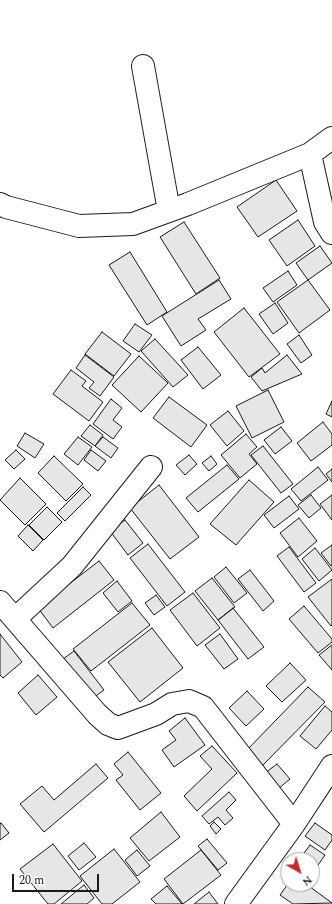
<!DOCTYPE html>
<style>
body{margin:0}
#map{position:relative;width:332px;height:904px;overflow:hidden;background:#fff;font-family:Spectral,serif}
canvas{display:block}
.north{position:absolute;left:280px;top:852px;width:40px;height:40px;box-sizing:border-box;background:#fff;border:1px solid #a3a3a3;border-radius:50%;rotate:141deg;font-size:11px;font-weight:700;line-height:16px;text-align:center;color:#1a1a1a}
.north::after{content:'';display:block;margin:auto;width:14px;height:18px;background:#c62828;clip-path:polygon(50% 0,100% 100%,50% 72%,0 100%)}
.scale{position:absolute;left:12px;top:874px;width:87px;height:18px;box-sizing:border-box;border:2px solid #1a1a1a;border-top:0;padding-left:5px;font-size:12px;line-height:14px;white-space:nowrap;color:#1a1a1a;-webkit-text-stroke:3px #fff;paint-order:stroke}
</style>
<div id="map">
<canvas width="332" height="904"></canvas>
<div class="north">N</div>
<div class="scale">20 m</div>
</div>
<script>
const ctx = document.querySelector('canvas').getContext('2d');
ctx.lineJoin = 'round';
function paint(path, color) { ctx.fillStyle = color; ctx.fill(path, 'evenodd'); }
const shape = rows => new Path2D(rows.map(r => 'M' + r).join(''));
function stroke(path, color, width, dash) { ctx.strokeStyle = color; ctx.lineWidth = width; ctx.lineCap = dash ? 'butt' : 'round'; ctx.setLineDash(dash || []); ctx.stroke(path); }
const building = shape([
 [276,180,297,211,258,237,237,207,276,180],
 [298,220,315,246,287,266,269,240,298,220],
 [184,222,220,278,196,294,160,237,184,222],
 [320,246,332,263,308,280,296,263,320,246],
 [130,252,167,312,147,325,109,265,130,252],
 [288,271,297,285,273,302,263,288,288,271],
 [219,280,231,299,198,319,206,330,181,346,162,316,219,280],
 [308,280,330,310,299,333,277,302,308,280],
 [275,303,288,323,273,334,259,314,275,303],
 [244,308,280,354,249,377,214,332,244,308],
 [135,324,152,335,139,352,123,341,135,324],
 [102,332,131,354,114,376,85,354,102,332],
 [299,335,312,355,301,363,287,344,299,335],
 [155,339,188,375,173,387,141,351,155,339],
 [198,347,221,375,203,389,181,360,198,347],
 [85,355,114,377,100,396,89,388,94,382,76,368,85,355],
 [287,355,302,374,262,391,251,377,262,368,265,373,287,355],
 [139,356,168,383,141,412,112,385,139,356],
 [71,370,86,381,82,386,103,402,89,421,53,394,71,370],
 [268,390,284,422,252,438,236,406,268,390],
 [169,397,207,425,191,447,153,418,169,397],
 [111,399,122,408,113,420,122,427,113,439,93,424,111,399],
 [332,401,332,417,326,414,332,401],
 [228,411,244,431,227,446,210,425,228,411],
 [323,422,332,434,332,445,311,461,297,443,323,422],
 [90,425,103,435,95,446,81,436,90,425],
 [281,427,292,441,275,454,264,440,281,427],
 [25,433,44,444,35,458,17,446,25,433],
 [246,434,257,447,249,454,257,464,240,478,221,455,246,434],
 [78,437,92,447,78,465,64,454,78,437],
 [103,437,118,448,111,458,95,446,103,437],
 [263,446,293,484,281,493,251,455,263,446],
 [16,450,25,459,14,469,5,460,16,450],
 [91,450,106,461,98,471,84,460,91,450],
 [189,455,197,464,185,475,176,465,189,455],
 [54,456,83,484,66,501,38,473,54,456],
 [211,456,217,464,209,471,202,463,211,456],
 [227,465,239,479,198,512,186,498,227,465],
 [318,467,328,480,301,501,291,489,318,467],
 [332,469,332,482,326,474,332,469],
 [20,478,46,504,25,525,0,500,20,478],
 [249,480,274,502,236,545,210,524,249,480],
 [159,485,199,537,170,559,130,508,159,485],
 [83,487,91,495,65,521,57,513,83,487],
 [311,495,321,508,309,518,298,505,311,495],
 [332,495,332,520,320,504,332,495],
 [289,496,299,509,274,528,264,515,289,496],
 [47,507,62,522,44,540,29,525,47,507],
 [299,518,317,541,298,557,280,533,299,518],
 [125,520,143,543,128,555,110,531,125,520],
 [28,525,43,540,33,551,18,536,28,525],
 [148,544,185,592,167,606,130,558,148,544],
 [332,545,332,566,331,566,321,553,332,545],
 [289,547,316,583,304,592,277,556,289,547],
 [315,548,332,570,319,581,302,559,315,548],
 [99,561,114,580,53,628,38,608,99,561],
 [226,567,247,593,234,603,214,577,226,567],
 [250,570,274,601,263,611,238,579,250,570],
 [212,578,235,607,218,620,195,591,212,578],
 [332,579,332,625,331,626,308,597,332,579],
 [117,581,132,601,118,612,103,593,117,581],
 [193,593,220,628,197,646,170,610,193,593],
 [156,595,165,607,154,615,145,603,156,595],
 [132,603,150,625,91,671,73,649,132,603],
 [304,606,332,639,332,642,318,653,289,619,304,606],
 [233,608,264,647,248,659,218,620,233,608],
 [152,628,183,668,140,702,108,662,152,628],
 [0,634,22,662,3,678,0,675,0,634],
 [220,634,238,659,224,669,205,645,220,634],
 [332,645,332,670,319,655,332,645],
 [74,651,104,690,89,701,59,662,74,651],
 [290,663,306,680,282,702,266,686,290,663],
 [38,675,57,697,36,715,18,693,38,675],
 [308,687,325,702,262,766,246,751,308,687],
 [247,691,264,709,246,726,229,708,247,691],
 [325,706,332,712,332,730,316,749,300,736,325,706],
 [185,718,205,745,174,767,162,750,176,740,169,731,185,718],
 [212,746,237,773,197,811,184,796,212,769,200,756,212,746],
 [128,752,161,793,140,810,116,780,123,775,114,764,128,752],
 [96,764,108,778,44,832,20,804,42,786,54,800,96,764],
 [277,764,290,779,278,789,265,773,277,764],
 [229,792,236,800,226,810,233,818,225,825,218,817,209,824,202,816,229,792],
 [161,812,180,837,149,861,130,838,161,812],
 [214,822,221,829,216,834,210,826,214,822],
 [1,823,9,833,0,840,0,824,1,823],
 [315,823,332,835,332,840,325,850,305,836,315,823],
 [207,839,227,863,218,870,198,846,207,839],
 [84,843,96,857,79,870,68,856,84,843],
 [53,844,82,881,54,904,48,904,20,869,53,844],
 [310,845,325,855,314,871,312,870,312,860,299,860,310,845],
 [114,849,140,882,112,904,102,904,80,876,114,849],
 [137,850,150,866,137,876,125,860,137,850],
 [201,850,221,875,183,904,164,879,201,850],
 [288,884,306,884,332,903,293,904,280,895,288,884],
 [84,885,94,898,87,904,61,904,84,885],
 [167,886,182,904,156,904,151,899,167,886],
 [209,892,218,904,194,904,209,892]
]);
const street = shape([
 [143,66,169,211],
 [310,154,325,222,332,233],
 [0,204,6,207,79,226,133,224,188,204,310,154,332,138],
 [0,602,97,714,108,724,118,728,156,714,172,704,189,701,203,707,294,824],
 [15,619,72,566,151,467],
 [236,904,294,824,332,766]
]);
paint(building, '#e6e6e6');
stroke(building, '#1a1a1a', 1);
stroke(street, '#1a1a1a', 24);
stroke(street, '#fff', 22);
</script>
